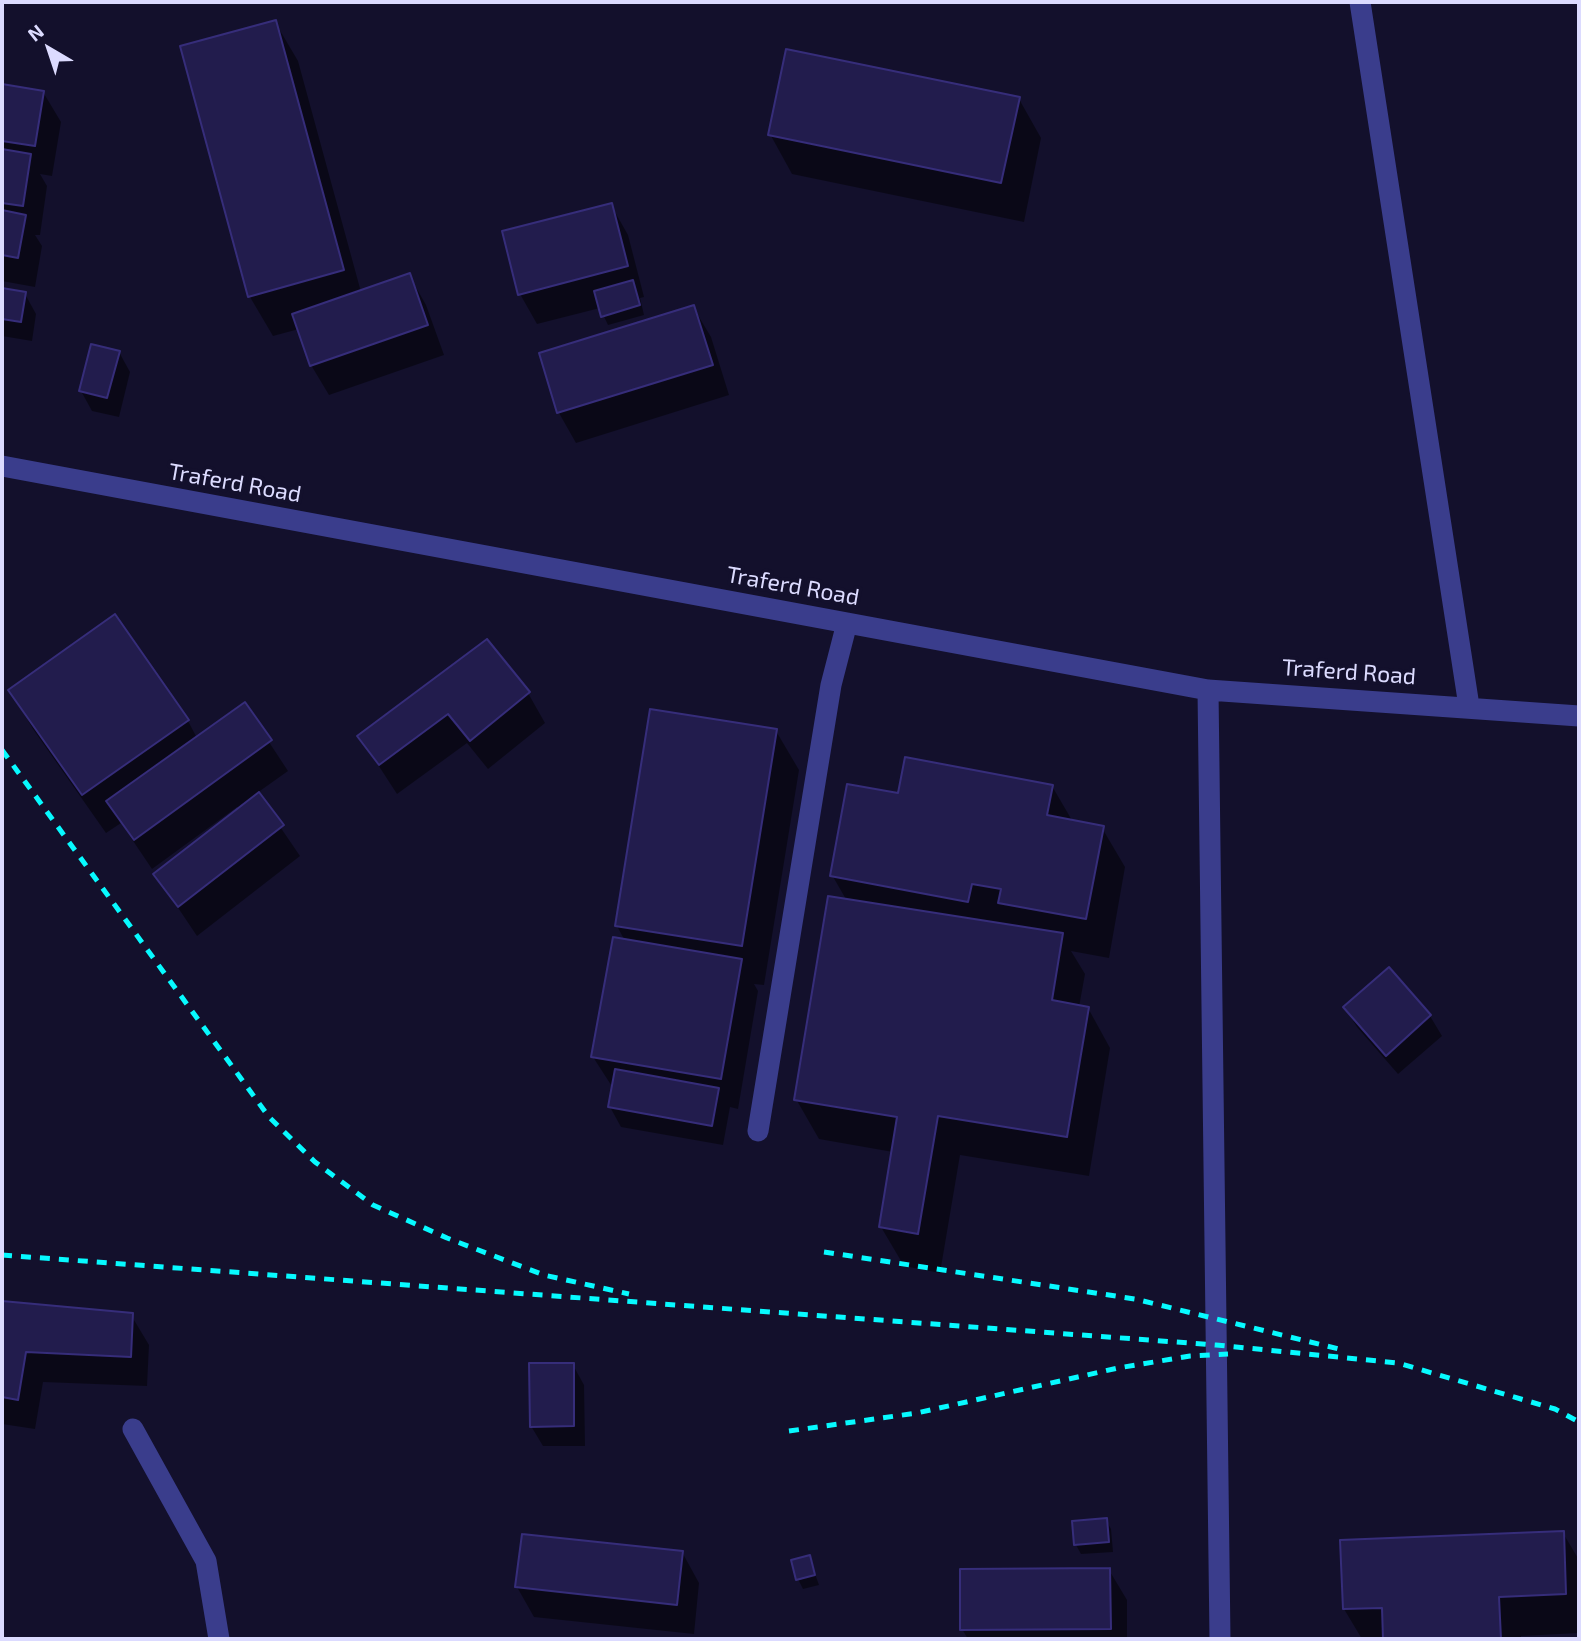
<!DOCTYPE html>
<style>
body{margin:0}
#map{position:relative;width:1581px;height:1641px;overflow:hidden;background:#13102c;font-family:"Exo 2",sans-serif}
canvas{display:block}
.frame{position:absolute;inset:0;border:4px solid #dcdbff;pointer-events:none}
.north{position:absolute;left:14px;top:14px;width:70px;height:70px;-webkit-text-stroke:5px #13102c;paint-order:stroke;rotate:321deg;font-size:19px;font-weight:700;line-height:28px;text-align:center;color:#dcdbff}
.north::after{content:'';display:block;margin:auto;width:24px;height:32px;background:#dcdbff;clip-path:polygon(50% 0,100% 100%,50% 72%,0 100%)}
</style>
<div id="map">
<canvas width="1581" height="1641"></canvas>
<div class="frame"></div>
<div class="north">N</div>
</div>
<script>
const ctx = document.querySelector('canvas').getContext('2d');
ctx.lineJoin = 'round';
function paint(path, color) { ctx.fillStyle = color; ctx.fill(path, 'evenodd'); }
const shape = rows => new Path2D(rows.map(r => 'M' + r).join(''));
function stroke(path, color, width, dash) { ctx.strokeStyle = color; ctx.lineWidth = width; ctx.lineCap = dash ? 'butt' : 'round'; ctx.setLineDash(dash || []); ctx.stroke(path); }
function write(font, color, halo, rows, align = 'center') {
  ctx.font = font + ' "Exo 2",sans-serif'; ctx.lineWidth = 7; ctx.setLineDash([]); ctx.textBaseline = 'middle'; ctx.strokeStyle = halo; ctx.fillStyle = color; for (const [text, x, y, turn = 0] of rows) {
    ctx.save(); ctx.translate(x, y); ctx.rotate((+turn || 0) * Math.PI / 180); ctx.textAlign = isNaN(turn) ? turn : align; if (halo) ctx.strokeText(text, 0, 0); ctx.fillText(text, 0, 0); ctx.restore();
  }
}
const shadow = shape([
 [275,22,298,61,361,292,409,275,426,305,444,355,329,395,311,365,299,329,273,336,250,297,182,47],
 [2,85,43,92,61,122,52,176,40,174,47,186,40,235,35,235,42,246,35,287,2,281],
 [1019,99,1041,138,1024,222,792,174,770,134],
 [611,205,628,235,644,297,640,298,644,315,608,325,600,308,537,324,520,294],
 [2,290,25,294,36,314,32,341,2,336],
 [693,307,711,337,729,395,576,443,559,413,541,354],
 [119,352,130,372,119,417,92,411,81,391],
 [487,642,528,693,545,723,488,769,467,743,397,794,360,737],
 [10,690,188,721,197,738,244,704,288,771,257,793,300,856,197,936,156,875,239,810,237,807,152,869,121,823,106,833,33,729],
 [776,731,799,770,764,985,754,984,758,991,738,1109,730,1107,723,1145,621,1127,610,1107,613,1088,593,1057,625,941,617,926],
 [1052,786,1073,822,1102,828,1125,867,1109,958,1071,951,1085,974,1079,1007,1088,1008,1110,1048,1089,1176,960,1155,940,1273,904,1266,881,1227,893,1152,819,1139,796,1099,847,901,832,875,900,795],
 [1389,969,1430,1016,1442,1036,1398,1074,1357,1027,1345,1008],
 [2,1303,131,1315,149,1345,147,1386,43,1382,35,1429,2,1424],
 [573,1365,584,1385,585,1446,543,1446,531,1426],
 [1106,1520,1111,1529,1113,1552,1081,1554,1076,1545,1074,1522],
 [1563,1533,1579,1560,1579,1633,1521,1636,1521,1639,1362,1639,1344,1609],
 [682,1552,699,1583,694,1634,534,1617,517,1587],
 [809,1557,819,1585,803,1589,798,1579],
 [1109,1570,1127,1600,1127,1639,968,1639,962,1629]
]);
const building = shape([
 [276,20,344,270,248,297,180,46,276,20],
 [786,49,1020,97,1001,183,768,135,786,49],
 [2,84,44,91,35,146,2,141,2,84],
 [2,149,31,154,23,206,2,203,2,149],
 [612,203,628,266,518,295,502,231,612,203],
 [2,210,26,215,18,258,2,255,2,210],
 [410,273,428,325,310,366,292,314,410,273],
 [633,280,640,305,601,317,594,291,633,280],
 [2,288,26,292,21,322,2,319,2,288],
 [694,305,713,365,557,413,539,353,694,305],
 [91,344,120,351,107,398,79,391,91,344],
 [115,614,189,720,82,795,8,690,115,614],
 [487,639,530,692,470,741,448,714,379,765,357,736,487,639],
 [245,702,272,740,134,840,106,801,245,702],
 [650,709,777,729,742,946,615,926,650,709],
 [905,757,1053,785,1047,815,1104,826,1086,919,998,903,1001,889,972,884,968,902,830,876,847,784,898,793,905,757],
 [259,792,284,825,178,907,153,874,259,792],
 [828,896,1063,933,1052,1000,1089,1007,1067,1137,938,1116,918,1234,879,1227,897,1117,794,1100,828,896],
 [613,937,742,959,721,1079,591,1057,613,937],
 [1389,967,1431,1015,1386,1056,1343,1007,1389,967],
 [615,1069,719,1088,712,1126,608,1107,615,1069],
 [2,1301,133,1313,131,1357,26,1352,18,1400,2,1397,2,1301],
 [529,1363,574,1363,574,1426,530,1427,529,1363],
 [1107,1518,1109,1542,1074,1545,1072,1521,1107,1518],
 [1564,1531,1566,1594,1499,1597,1501,1639,1383,1639,1382,1608,1343,1609,1340,1540,1564,1531],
 [522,1534,683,1551,677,1605,515,1587,522,1534],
 [810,1555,815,1575,796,1580,791,1560,810,1555],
 [1110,1568,1111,1629,960,1630,960,1569,1110,1568]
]);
const minor = shape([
 [1360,2,1469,706],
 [2,466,1208,690,1579,716],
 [1208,690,1220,1639],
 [758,1131,831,685,847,623],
 [133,1429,206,1561,219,1639]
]);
const rail = shape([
 [2,750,269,1117,315,1162,373,1205,447,1238,544,1275,629,1294],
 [824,1252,1135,1299,1343,1350],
 [2,1255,1216,1345,1398,1363,1555,1409,1579,1422],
 [789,1431,917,1413,1118,1368,1190,1356,1228,1354]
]);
const streetNames = [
 ["Traferd Road",235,483,10],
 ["Traferd Road",793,586,10],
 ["Traferd Road",1349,672,4]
];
paint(shadow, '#0007');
paint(building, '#221c4d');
stroke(building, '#362d7a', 2);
stroke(minor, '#3a3d8c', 21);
stroke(rail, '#07faff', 5, [10, 9]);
write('23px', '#dcdbff', '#13102c', streetNames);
</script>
